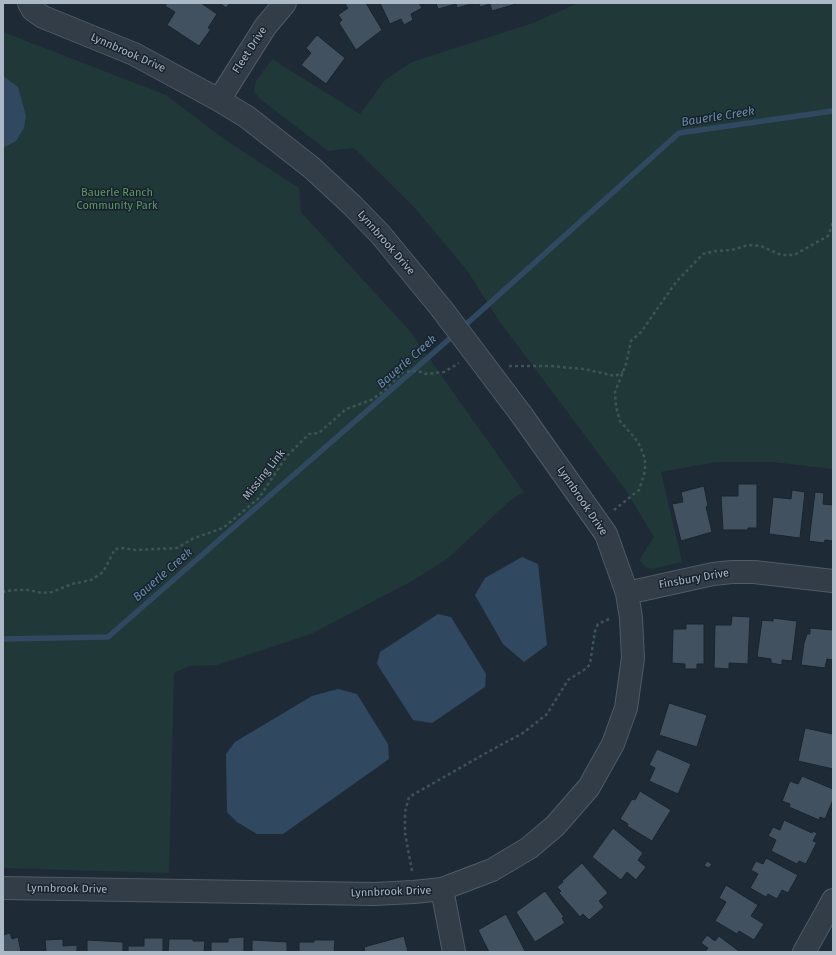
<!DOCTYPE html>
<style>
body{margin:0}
#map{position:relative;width:836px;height:955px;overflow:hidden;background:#1e2b37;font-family:"Fira Sans",sans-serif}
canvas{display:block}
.frame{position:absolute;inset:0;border:4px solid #abb8c5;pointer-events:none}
</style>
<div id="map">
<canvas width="836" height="955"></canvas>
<div class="frame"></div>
</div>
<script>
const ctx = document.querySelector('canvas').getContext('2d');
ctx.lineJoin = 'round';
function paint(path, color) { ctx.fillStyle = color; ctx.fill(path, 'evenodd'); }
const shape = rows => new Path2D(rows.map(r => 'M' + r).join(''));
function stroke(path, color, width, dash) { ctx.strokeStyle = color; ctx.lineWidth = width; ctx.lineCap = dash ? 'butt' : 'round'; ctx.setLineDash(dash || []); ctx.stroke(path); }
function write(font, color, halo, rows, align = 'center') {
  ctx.font = font + ' "Fira Sans",sans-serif'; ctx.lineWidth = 3; ctx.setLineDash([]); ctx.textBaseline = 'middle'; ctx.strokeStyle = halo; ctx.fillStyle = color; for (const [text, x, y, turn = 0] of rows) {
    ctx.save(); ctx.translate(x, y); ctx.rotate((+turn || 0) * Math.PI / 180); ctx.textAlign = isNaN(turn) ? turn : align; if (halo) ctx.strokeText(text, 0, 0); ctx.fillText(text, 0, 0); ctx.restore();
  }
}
const green = shape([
 [578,3,833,3,833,469,772,462,716,462,661,472,682,562,652,569,646,567,639,560,654,537,625,489,500,322,466,269,413,206,354,148,328,151,260,99,254,91,256,81,272,59,360,114,385,80,412,62,533,23],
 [3,32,166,95,224,139,299,188,301,212,409,330,524,492,512,499,447,559,412,581,311,634,217,665,189,666,174,673,169,873,3,868]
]);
const water = shape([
 [3,76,18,87,26,116,24,128,16,141,3,148],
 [522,557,538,564,547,645,524,662,503,644,475,595,485,578],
 [438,614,451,617,486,674,485,687,432,723,413,720,377,664,380,652],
 [338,689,357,694,388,744,389,759,283,834,257,834,237,822,227,812,226,754,235,742,312,696]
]);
const stream = shape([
 [462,328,679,133,833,111],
 [3,639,108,637,455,334]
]);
const building = shape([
 [167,3,201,3,217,14,208,28,211,29,199,46,167,25,175,12,165,6,167,3],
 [220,3,230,3,226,8,220,3],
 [347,3,366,3,382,30,356,50,339,23,342,20,338,15,348,8,345,4,347,3],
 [380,3,419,3,422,8,411,14,413,20,404,25,401,19,390,24,380,3],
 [436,3,471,3,471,4,457,8,456,4,438,9,436,3],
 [479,3,516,3,516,4,492,11,490,4,480,7,479,3],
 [317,35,345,58,326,84,301,65,311,53,306,48,317,35],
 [738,484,757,484,757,528,748,528,748,530,723,530,721,496,738,496,738,484],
 [704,486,708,506,706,507,712,532,681,541,672,504,683,502,681,492,704,486],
 [792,490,805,492,800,538,769,534,773,497,791,499,792,490],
 [815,492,824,493,823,504,833,505,833,541,825,540,824,543,809,541,815,492],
 [732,616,750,617,748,664,729,663,729,669,714,668,715,625,731,625,732,616],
 [773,618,797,621,792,661,782,660,782,665,771,663,771,659,757,657,762,620,773,621,773,618],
 [686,624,704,624,704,664,697,664,697,669,685,669,685,664,672,663,673,629,686,629,686,624],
 [810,628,833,630,833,660,827,659,825,668,801,665,804,643,807,634,810,634,810,628],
 [669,703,707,715,697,747,659,735,669,703],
 [805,728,833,734,833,769,798,761,805,728],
 [657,749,691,764,678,794,649,781,655,768,649,765,657,749],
 [802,776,833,789,833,800,825,819,820,817,819,820,789,807,790,804,782,801,790,781,798,784,802,776],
 [640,791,671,810,652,841,627,826,628,824,620,819,632,799,635,800,640,791],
 [784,820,812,833,813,831,817,833,813,841,816,842,816,844,806,864,799,861,797,864,771,851,776,840,768,836,773,827,780,830,784,820],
 [613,828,643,853,638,860,646,867,636,880,627,872,621,880,592,857,613,828],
 [766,858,798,875,788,893,782,890,777,899,768,894,766,897,750,888,758,874,751,870,756,861,763,864,766,858],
 [707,861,712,864,709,868,704,866,707,861],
 [582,863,608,893,599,901,604,907,589,920,583,914,580,917,559,893,561,891,557,887,563,882,562,881,582,863],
 [726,885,758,905,751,916,764,924,754,940,739,931,737,934,715,921,726,902,719,898,726,885],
 [545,891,564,917,562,918,565,923,535,942,516,912,545,891],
 [506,914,525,951,523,952,489,952,478,930,506,914],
 [10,933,12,939,18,937,21,952,3,952,3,935,10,933],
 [707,935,715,941,719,936,740,952,705,952,708,948,701,943,707,935],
 [404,936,408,952,365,952,364,947,404,936],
 [244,937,244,952,211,952,211,942,228,942,228,938,244,937],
 [144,938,163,938,163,952,128,952,128,946,144,946,144,938],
 [63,939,63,946,77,945,77,952,43,952,46,951,45,940,63,939],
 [169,939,193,939,193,941,205,941,204,952,168,952,169,939],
 [87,940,123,942,123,952,84,952,87,951,87,940],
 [252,940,287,942,287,952,252,952,252,940],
 [314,940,335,940,334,952,299,952,299,942,314,942,314,940]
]);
const path = shape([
 [509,366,550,366,584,369,615,376,623,372],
 [614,510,639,490,645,471,645,459,640,446,634,437,620,421,616,407,615,392,626,364,631,341,641,332,676,282,703,254,715,251,732,250,748,245,761,246,781,255,794,255,828,236,833,222],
 [3,593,5,591,16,590,28,590,42,593,52,592,72,584,91,580,103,572,115,549,123,548,136,550,177,548,192,539,223,528,259,498,286,457,309,434,319,433,346,409,371,400,384,391,403,372,418,371,426,374,444,372,459,363],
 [412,871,405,833,405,812,409,797,495,748,523,733,547,714,568,680,587,668,590,664,595,631,598,624,609,619]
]);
const minor = shape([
 [29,3,33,10,43,17,134,54,219,100,247,117,312,168,353,206,381,235,441,308],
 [219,100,265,27,285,3],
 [627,593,713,574,732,572,754,572,833,581],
 [3,888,374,894,414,892,442,889,492,870,529,848,555,826,589,787,613,744,626,708,633,658,631,618,627,593,606,534,521,414],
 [442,889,454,952],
 [804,952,833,900]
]);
const minorBridge = shape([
 [441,308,521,414]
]);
const streetNames = [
 ["Fleet Drive",250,50,-57],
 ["Lynnbrook Drive",128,53,24],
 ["Lynnbrook Drive",386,243,49],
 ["Missing Link",264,475,-52],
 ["Lynnbrook Drive",582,501,56],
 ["Finsbury Drive",694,579,-10],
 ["Lynnbrook Drive",67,889,1],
 ["Lynnbrook Drive",391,892,-2]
];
const parkNames = [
 ["Bauerle Ranch",117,193],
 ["Community Park",117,206]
];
const waterNames = [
 ["Bauerle Creek",718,117,-9],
 ["Bauerle Creek",407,362,-41],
 ["Bauerle Creek",163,575,-41]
];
paint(green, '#203838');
paint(water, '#304960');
stroke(stream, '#304960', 5.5);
paint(building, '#41515f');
stroke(building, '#19242e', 1);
stroke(minor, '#4f5b66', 24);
stroke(path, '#3d5555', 2.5, [3, 3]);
stroke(minor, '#323d48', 22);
stroke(minorBridge, '#4f5b66', 24, []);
stroke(minorBridge, '#323d48', 22);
write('11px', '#abb8c5', '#17222c', streetNames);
write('11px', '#629669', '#17222c', parkNames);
write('italic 12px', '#6a8cab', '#17222c', waterNames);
</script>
